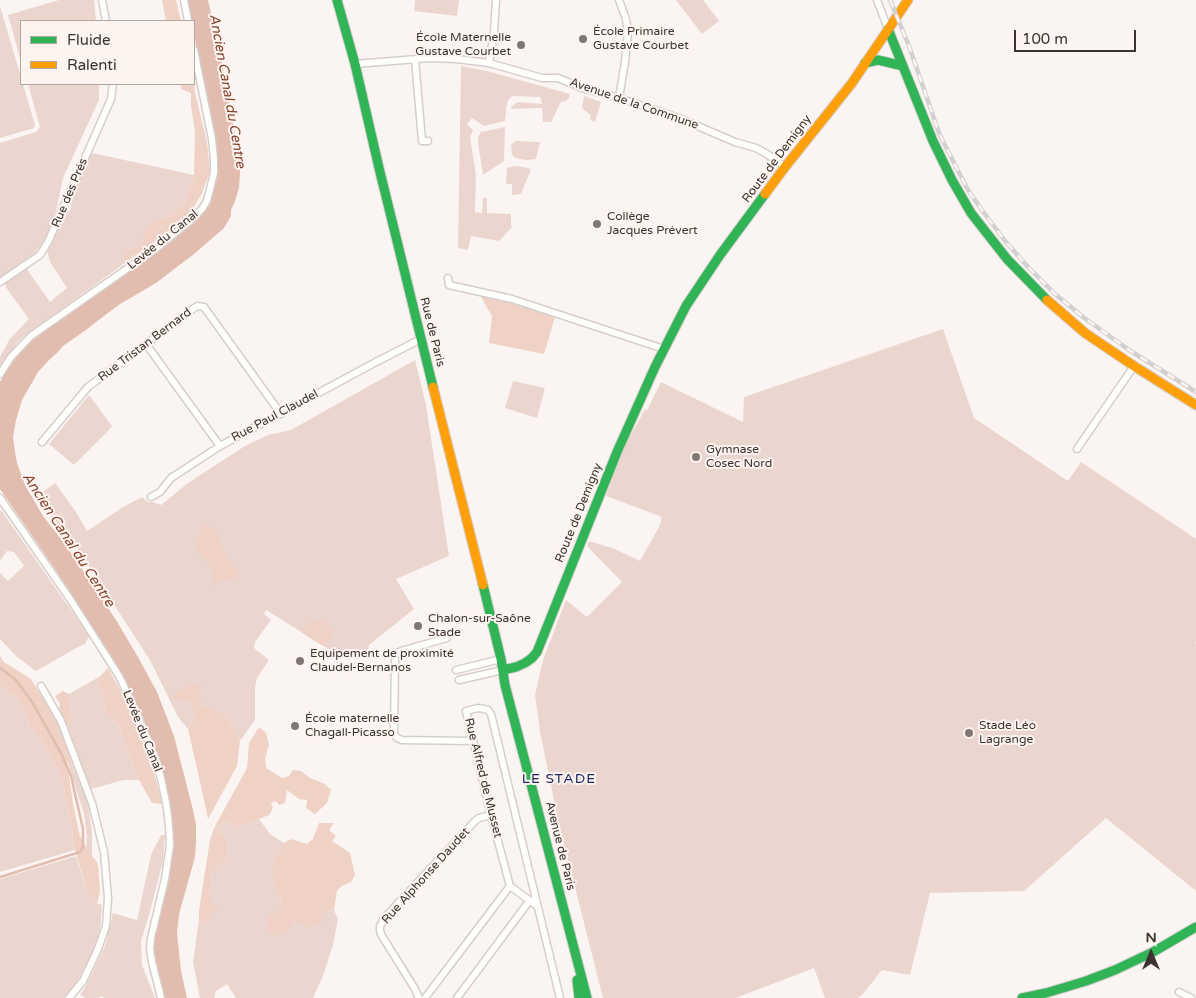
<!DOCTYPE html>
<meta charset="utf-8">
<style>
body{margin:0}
#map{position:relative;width:1196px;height:998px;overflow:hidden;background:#faf5f3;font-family:"Varela Round",sans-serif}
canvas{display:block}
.legend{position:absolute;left:20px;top:20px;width:175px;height:65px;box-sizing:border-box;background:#fdf4f0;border:1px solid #b0a7a3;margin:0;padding:6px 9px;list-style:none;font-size:15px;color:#3c3330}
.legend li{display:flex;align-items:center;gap:10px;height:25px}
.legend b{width:25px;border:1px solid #b0a7a3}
.north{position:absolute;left:1126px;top:928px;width:50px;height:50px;-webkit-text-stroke:4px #fdf4f0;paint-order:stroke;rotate:0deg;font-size:14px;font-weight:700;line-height:20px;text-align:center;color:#3c3330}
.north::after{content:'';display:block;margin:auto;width:18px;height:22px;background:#3c3330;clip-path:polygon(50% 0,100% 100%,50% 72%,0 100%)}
.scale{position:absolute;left:1014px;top:30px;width:122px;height:22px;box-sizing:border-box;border:2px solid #3c3330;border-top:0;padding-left:6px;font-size:15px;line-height:18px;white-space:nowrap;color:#3c3330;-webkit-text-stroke:4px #fdf4f0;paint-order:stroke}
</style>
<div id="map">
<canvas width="1196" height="998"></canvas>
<ul class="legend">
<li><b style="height:6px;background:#30b455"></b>Fluide</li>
<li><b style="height:6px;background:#ff9f0a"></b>Ralenti</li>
</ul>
<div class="north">N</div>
<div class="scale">100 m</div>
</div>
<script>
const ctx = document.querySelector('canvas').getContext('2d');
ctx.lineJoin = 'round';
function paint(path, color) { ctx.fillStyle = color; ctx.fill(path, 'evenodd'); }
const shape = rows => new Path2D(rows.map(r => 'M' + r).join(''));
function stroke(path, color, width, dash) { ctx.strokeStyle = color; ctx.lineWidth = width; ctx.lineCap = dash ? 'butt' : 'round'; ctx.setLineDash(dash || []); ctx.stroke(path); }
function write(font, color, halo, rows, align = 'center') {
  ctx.font = font + ' "Varela Round",sans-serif'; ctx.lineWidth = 4; ctx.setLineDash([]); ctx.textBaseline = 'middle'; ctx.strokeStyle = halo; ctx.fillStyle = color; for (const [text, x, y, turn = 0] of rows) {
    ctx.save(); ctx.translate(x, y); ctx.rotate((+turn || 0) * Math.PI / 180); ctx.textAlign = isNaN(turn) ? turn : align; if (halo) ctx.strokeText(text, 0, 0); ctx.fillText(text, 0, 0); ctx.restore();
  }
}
const green = shape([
 [59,0,94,0,96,21,21,21,21,62,8,15],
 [415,0,459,0,457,16,414,11],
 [676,0,703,0,719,21,702,34],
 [0,6,21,77,21,84,23,84,35,125,34,128,0,138],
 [461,66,487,71,570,94,569,98,566,101,561,102,551,122,543,122,542,108,511,109,512,106,518,102,542,104,540,97,513,96,509,99,507,103,505,121,484,126,472,118,467,124,473,130,470,138,476,175,475,212,482,213,483,198,487,198,487,213,511,214,511,225,512,227,499,241,471,236,468,250,458,248],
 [28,84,99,84,99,100,63,178,53,225,46,240,35,253,0,277,0,143,36,132,40,127],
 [584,96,601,102,595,122,590,120,591,115,584,110,582,107],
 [505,127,504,161,483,175,478,143,478,137,481,132],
 [516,141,540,142,536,159,527,160,519,159,514,157,512,154,511,145],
 [92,153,194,175,187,197,180,208,168,217,155,221,142,246,129,249,125,252,123,259,125,263,26,335,17,343,0,370,0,357,9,340,29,319,7,289,5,283,26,268,50,302,67,288,50,262,47,250,64,211,69,212,72,206,69,203,70,199],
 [514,166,524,167,531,169,521,194,512,195,512,184,506,184,507,168],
 [943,329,974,418,1068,481,1081,462,1196,539,1196,641,1195,643,1196,644,1196,891,1106,818,1024,891,930,893,910,975,882,970,862,995,858,998,825,998,814,968,736,998,603,998,558,820,540,732,535,695,543,660,566,600,587,617,622,582,587,546,589,541,615,549,640,561,659,527,662,517,606,496,619,456,630,432,632,433,645,409,647,410,661,382,743,422,744,397],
 [415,360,426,405,449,556,396,579,414,609,369,645,368,653,360,657,343,658,266,610,264,614,271,620,255,642,254,648,269,660,257,678,255,687,255,720,240,741,232,725,223,713,211,709,201,705,188,729,178,717,150,660,72,540,56,522,39,495,55,483,76,512,87,531,123,507,142,497,148,502,153,502,161,505,188,483,245,446,268,435,291,430],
 [513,381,545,388,537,418,505,408],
 [89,395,112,426,109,430,74,465,49,444],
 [1,510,89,636,85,644,78,647,36,671,17,657,0,639,0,573,8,581,24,566,14,552,7,551,0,561,0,513],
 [99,677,97,686,103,692,105,712,119,725,124,742,139,780,124,780,91,789,68,728,71,714,69,694],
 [0,685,20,701,30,727,40,738,62,778,72,829,73,843,75,850,0,872],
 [67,760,73,766,88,803,92,832,92,855,86,847,87,837,84,814],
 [259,819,270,834,284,843,274,859,274,884,282,903,280,909,285,933,295,922,303,926,322,912,334,910,338,919,333,945,323,976,313,998,236,998,227,984,216,991,214,998,200,998,193,962,199,919,208,924,211,918,216,909,215,903,209,895,213,882,210,874,227,859,229,846,224,837,214,828,226,821,234,826,245,825],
 [161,835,165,835,163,861,149,915,141,941,142,965,155,998,105,998,101,996,99,998,86,998,80,995,87,984,105,946,113,913,137,920,151,855],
 [76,856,88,893,97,903,102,905,100,932,91,956,75,985,64,998,0,998,0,879]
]);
const forest = shape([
 [162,0,176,0,181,21,166,21],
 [194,82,195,93,207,142,210,172,202,193,194,207,181,222,125,263,123,259,125,252,129,249,142,246,145,230,155,221,168,217,180,208,187,197,194,175,195,132,191,106,191,93,181,89,181,84,194,84],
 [481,296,513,303,555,317,544,354,489,343,492,316,486,306],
 [206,524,218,535,224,553,240,575,231,582,224,580,214,585,213,572,205,559,197,551,195,543,200,536,200,529],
 [314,619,324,622,333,631,330,639,323,646,302,633,305,625],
 [0,656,4,662,31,679,58,722,73,766,67,761,73,804,80,836,86,847,98,864,100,891,97,903,88,893,75,850,73,843,72,829,62,778,40,738,30,727,20,701,0,685],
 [108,668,124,697,136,725,153,768,162,804,152,803,139,780,124,742,119,725,105,712,103,692,97,686,99,677],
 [194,684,201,684,199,694,201,705,211,709,223,713,232,725,240,741,237,766,208,819,200,782,188,729,195,717,191,701,176,701,173,698,178,691],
 [63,691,69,694,71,714,68,728,59,708,60,704,55,696],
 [259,727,266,733,269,745,265,758,266,768,282,778,289,776,293,770,301,771,310,778,325,784,331,790,327,803,315,814,306,808,307,800,299,799,287,790,285,803,279,805,276,801,271,803,273,808,269,815,245,825,234,826,226,821,214,828,224,837,229,846,227,859,210,874,213,882,209,895,215,903,217,909,211,918,208,924,199,919,199,910,210,840,214,828,247,768,249,743],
 [319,823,334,823,329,830,336,836,332,841,350,853,355,875,351,882,342,886,337,891,334,910,322,912,320,924,309,927,303,926,295,922,285,933,274,935,267,929,267,917,280,909,282,903,274,884,273,867,274,859,284,843,291,839,307,844,313,839]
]);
const water = shape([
 [187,0,208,0,220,52,240,162,240,173,239,188,235,201,231,210,231,216,224,228,194,254,156,283,120,304,96,322,86,330,63,346,58,352,50,359,38,372,22,400,16,420,13,437,15,452,17,463,25,485,43,516,61,539,87,576,116,620,138,657,157,692,174,736,192,806,196,824,196,842,195,857,179,914,177,933,181,971,187,998,164,998,158,976,152,948,157,921,169,880,174,837,172,820,162,771,143,717,110,654,57,572,0,489,0,382,12,362,30,342,161,248,210,200,216,183,218,172,216,144,194,35,194,21,191,21]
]);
const stream = shape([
 [0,668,15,679,32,702,61,753,71,776,83,829,83,847,80,852,0,877]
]);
const street = shape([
 [102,0,106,21],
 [184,0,188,21],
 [877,0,888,29],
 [415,59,422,141,428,141],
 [489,63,494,32,496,0],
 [355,64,430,58,456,59,489,63,542,78,558,78,585,89,619,98,679,118,735,142,756,148,767,154,785,167],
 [619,98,625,62,628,32,626,19,619,0],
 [448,278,449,285,512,299,664,349],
 [0,282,40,255,48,242,111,99,113,84],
 [146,344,220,446],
 [0,374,11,357,31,336,158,247,191,220,202,209,207,201,214,173,214,159,212,139,194,50],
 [42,442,88,387,197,306,204,307,281,414],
 [1077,449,1134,366],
 [151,497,160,492,171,478,220,446,376,362,421,339],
 [0,498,70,599,119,676,134,707,155,757,161,778,167,808,169,826,170,845,165,879,151,938,150,949,152,962,161,998],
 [447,638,401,651,396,654,395,657,394,734,397,738,402,740,473,741],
 [456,670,501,659],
 [459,680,503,670],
 [41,686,61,721,92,803,104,852,108,898,106,926,98,949,83,981,69,998],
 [537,906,510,886,491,815,466,711,478,708,484,709,488,710,491,714,560,998],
 [1179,992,1191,998],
 [419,998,415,989,382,936,380,931,380,926,387,915,475,821,479,818,491,815],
 [425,998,510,886],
 [457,998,530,900]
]);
const fast = shape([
 [337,0,355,64,379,168,433,387],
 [888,29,933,141,952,180,971,213,1007,259,1047,300],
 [865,63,878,60,903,66],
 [483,585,501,659,505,685,587,998],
 [503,670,516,667,525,663,532,658,537,652,617,452,655,367,686,306,720,255,765,194],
 [577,980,579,998],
 [1022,998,1046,993,1086,981,1115,970,1153,952,1196,927]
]);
const slow = shape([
 [765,194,785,167,852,83,908,0],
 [1047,300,1085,333,1134,366,1196,405],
 [433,387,483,585]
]);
const rail = shape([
 [890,0,909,46,939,133,953,161,968,190,984,213,1006,242,1028,267,1055,294,1083,317,1129,350,1196,392]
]);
const markers = [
 [583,39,5,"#7e7774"],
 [521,45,5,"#7e7774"],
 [597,224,5,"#7e7774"],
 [696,457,5,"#7e7774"],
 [418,626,5,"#7e7774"],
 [300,661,5,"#7e7774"],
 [295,726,5,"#7e7774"],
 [969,733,5,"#7e7774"]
];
const poiNames = [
 ["École Primaire",593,32],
 ["Gustave Courbet",593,46],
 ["École Maternelle",511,38,"right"],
 ["Gustave Courbet",511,52,"right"],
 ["Collège",607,217],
 ["Jacques Prévert",607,231],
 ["Gymnase",706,450],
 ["Cosec Nord",706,464],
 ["Chalon-sur-Saône",428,619],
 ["Stade",428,633],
 ["Equipement de proximité",310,654],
 ["Claudel-Bernanos",310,668],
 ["École maternelle",305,719],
 ["Chagall-Picasso",305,733],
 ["Stade Léo",979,726],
 ["Lagrange",979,740]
];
const streetNames = [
 ["Avenue de la Commune",634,104,19],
 ["Route de Demigny",777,159,-53],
 ["Rue des Prés",70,193,-67],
 ["Levée du Canal",163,240,-39],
 ["Rue de Paris",432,332,76],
 ["Rue Tristan Bernard",145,345,-37],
 ["Rue Paul Claudel",275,416,-28],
 ["Route de Demigny",579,513,-68],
 ["Levée du Canal",142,731,68],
 ["Rue Alfred de Musset",483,778,76],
 ["Avenue de Paris",560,846,76],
 ["Rue Alphonse Daudet",426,876,-48]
];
const waterNames = [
 ["Ancien Canal du Centre",227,91,80],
 ["Ancien Canal du Centre",68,540,57]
];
const neighbourhoodNames = [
 ["LE STADE",559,779]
];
paint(green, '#ebd6cf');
paint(forest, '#f0d1c6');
paint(water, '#e2bcae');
stroke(stream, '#e2bcae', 2.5);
stroke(street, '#d5cecc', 9);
stroke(fast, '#d5cecc', 11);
stroke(slow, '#d5cecc', 11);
stroke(street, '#fefefd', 6);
stroke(fast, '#30b455', 9);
stroke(slow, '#ff9f0a', 9);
stroke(rail, '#d2d0d0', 4.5);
stroke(rail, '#fdf4f0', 2.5, [8]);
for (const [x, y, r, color] of markers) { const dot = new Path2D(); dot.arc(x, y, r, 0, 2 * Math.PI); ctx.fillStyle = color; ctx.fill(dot); stroke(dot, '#fdf4f0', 2); }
write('12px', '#3c3330', '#fdf4f0', poiNames, 'left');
write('12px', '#3c3330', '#fdf4f0', streetNames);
write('italic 14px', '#85432b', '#fdf4f0', waterNames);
ctx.letterSpacing = '1px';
write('14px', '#1d2860', '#fdf4f0', neighbourhoodNames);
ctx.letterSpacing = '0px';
</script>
